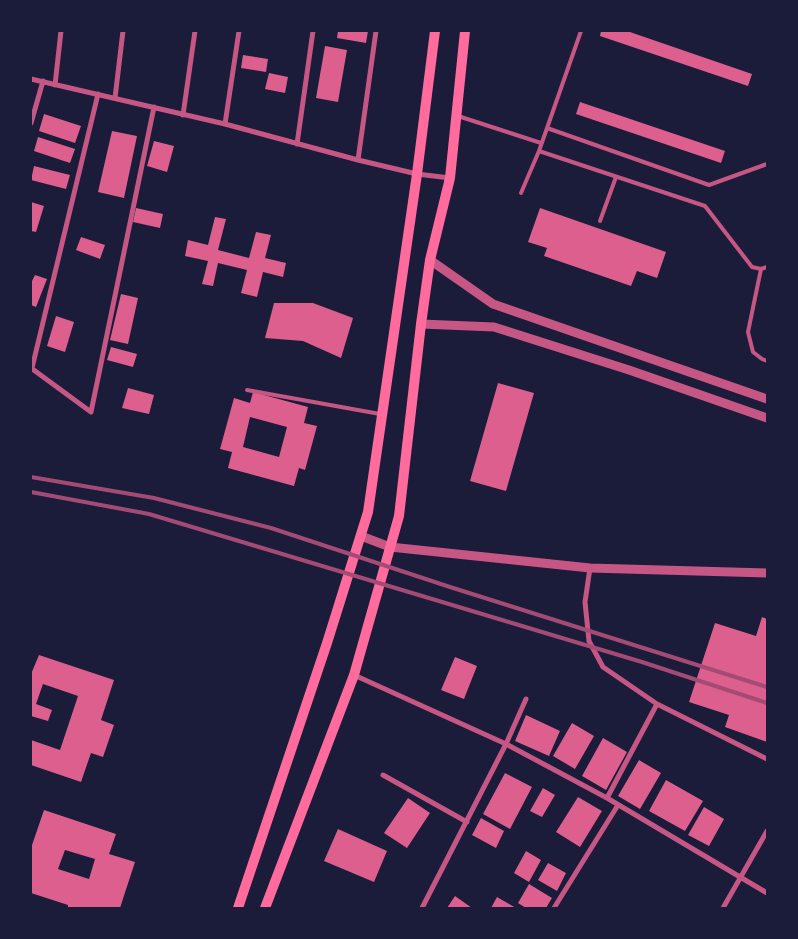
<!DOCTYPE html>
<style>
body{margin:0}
#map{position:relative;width:798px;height:939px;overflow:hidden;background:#1b1b3a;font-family:"Space Grotesk",sans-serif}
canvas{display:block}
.frame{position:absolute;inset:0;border:32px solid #1b1b3a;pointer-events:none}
</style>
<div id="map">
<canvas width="798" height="939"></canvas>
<div class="frame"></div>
</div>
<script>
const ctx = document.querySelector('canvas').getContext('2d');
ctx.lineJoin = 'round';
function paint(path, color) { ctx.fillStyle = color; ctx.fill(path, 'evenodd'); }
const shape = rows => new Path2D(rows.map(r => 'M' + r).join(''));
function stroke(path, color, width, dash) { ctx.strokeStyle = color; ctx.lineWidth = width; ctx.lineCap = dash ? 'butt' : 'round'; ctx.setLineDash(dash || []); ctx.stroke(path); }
const building = shape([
 [338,31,368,31,366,43,337,38],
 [601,31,627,31,752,74,748,86,600,36],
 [325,46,347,50,338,102,316,98],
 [243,55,268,59,266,72,241,68],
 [269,73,288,77,285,93,265,89],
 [580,102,725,151,721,163,576,114],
 [44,114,81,126,75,143,39,131],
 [112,131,137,136,124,198,98,192],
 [38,137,75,149,70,163,34,151],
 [154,141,174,146,167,172,147,166],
 [34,166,70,175,66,189,31,180],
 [31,202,44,206,36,232,31,231],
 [136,208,163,214,160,228,133,222],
 [540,208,666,252,657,278,637,271,631,286,544,256,547,248,528,242],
 [215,217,226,219,218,250,249,258,256,232,271,235,265,258,286,263,283,277,263,272,257,297,241,293,247,270,218,263,213,286,202,284,208,261,185,256,188,240,208,245],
 [81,237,105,245,100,259,76,250],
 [35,275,47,279,36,307,31,305,31,283],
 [121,294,138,298,128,344,110,340],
 [274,303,313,303,353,318,341,358,303,341,265,338],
 [56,316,74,322,65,352,47,346],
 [111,347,137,354,133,367,107,360],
 [498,383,534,393,506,491,470,481],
 [128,388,154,395,149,414,122,408],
 [253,392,308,407,304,423,317,426,305,470,299,468,294,486,228,468,232,452,220,449,234,398,250,403],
 [250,417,287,427,279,457,243,447],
 [762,617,767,619,767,742,725,727,729,715,689,702,715,623,756,636],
 [39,655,114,680,101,720,114,725,103,757,91,753,81,782,31,765,31,740,60,750,78,696,43,684,36,704,52,710,48,721,31,716,31,674],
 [455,657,477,666,464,699,441,690],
 [526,715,560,731,549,756,515,741],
 [572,723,594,736,575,769,553,756],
 [603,738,627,752,606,790,582,776],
 [639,760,661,773,640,809,618,796],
 [505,773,532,787,510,829,483,814],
 [666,780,703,801,685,831,649,811],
 [543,788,555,795,542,817,530,811],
 [578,797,602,811,580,847,556,832],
 [408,798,430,813,407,848,384,833],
 [704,807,724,819,709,846,688,835],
 [44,810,116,834,109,854,135,862,120,908,68,908,68,905,31,893,31,848],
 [65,850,95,859,89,879,58,869],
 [481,818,504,831,496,848,472,835],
 [338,829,387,851,374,882,324,861],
 [526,851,541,860,529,882,514,873],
 [548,863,566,873,557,891,538,880],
 [529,884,552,898,546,908,526,908,518,903],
 [455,896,472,908,447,908],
 [497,897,516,908,491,908]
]);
const service = shape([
 [458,116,541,143],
 [547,128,709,185,767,164],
 [539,151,705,206,752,267,761,269,767,267],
 [521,193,539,151,581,31],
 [600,221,616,177],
 [761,269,748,332,753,352,762,359,767,361],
 [247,390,380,414]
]);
const minor = shape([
 [31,79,225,124,358,160,417,174,450,178],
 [55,85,61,31],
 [115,98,123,31],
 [183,115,195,31],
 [31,123,43,81],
 [225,124,239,31],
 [297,144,313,31],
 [358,160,376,31],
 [31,368,91,412,154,107],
 [32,368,98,94],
 [590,568,585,602,589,641,603,667,657,704,767,759],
 [354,675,506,744,607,798,767,893],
 [383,775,467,822],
 [607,798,657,704],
 [422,908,506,744,526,699],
 [554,908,618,805],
 [723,908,767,831]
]);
const tertiary = shape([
 [430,260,493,304,767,399],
 [421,324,494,327,629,370,767,418],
 [361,536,390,547,590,568,767,573]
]);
const secondary = shape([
 [238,908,327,643,368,512,417,174,435,31],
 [265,908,354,675,399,516,421,324,430,260,450,178,465,31]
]);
const rail = shape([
 [31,477,154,498,271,528,450,587,767,687],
 [31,492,149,514,642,662,767,703]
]);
paint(building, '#dd5f8e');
stroke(service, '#c65784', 4);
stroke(minor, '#c65784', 5);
stroke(tertiary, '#c65784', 9);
stroke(secondary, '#ff6b9d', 10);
stroke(rail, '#a44b75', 4);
</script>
